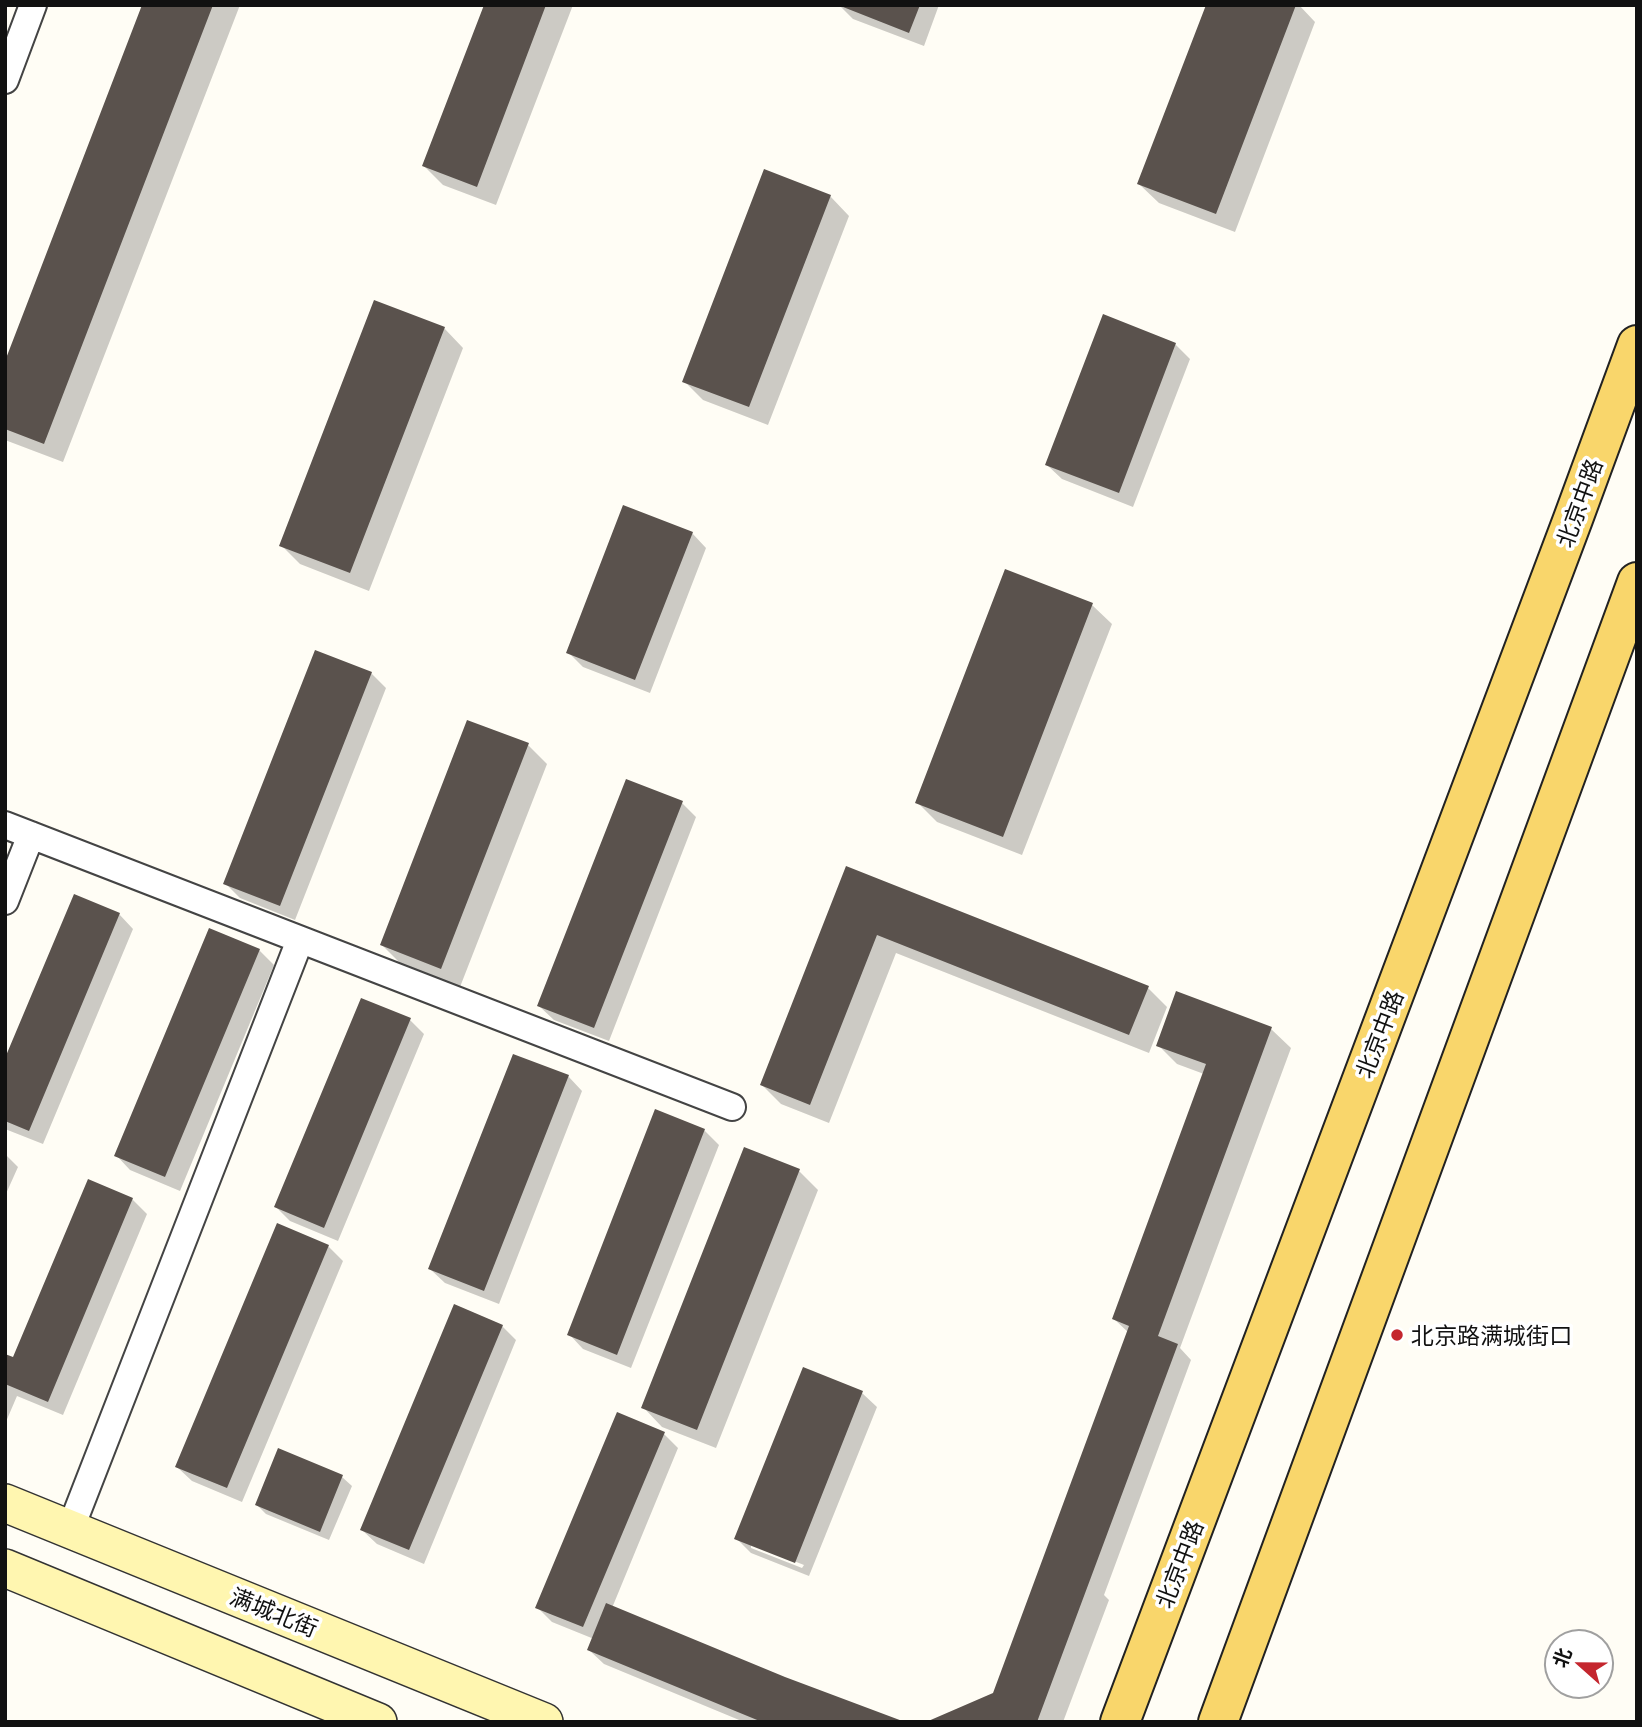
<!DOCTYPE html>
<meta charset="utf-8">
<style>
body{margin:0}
#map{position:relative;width:1642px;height:1727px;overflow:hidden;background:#fffdf5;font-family:Georgia,"Noto Sans SC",serif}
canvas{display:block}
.frame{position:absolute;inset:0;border:7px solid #111;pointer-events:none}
.north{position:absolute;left:1544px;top:1629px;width:70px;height:70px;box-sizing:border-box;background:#fff;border:2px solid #a0a0a0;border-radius:50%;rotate:291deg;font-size:19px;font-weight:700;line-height:28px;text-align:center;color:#111}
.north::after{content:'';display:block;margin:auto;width:24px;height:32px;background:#c4262e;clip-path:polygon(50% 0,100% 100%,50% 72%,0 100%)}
</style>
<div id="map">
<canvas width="1642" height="1727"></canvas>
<div class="frame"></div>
<div class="north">北</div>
</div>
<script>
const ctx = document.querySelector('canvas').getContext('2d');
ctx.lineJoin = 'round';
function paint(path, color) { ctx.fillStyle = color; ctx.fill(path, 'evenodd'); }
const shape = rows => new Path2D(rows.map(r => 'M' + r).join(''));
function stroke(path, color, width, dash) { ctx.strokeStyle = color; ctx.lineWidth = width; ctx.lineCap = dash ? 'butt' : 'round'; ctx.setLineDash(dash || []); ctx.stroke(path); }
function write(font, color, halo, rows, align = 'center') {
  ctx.font = font + ' Georgia,"Noto Sans SC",serif'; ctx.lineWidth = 7; ctx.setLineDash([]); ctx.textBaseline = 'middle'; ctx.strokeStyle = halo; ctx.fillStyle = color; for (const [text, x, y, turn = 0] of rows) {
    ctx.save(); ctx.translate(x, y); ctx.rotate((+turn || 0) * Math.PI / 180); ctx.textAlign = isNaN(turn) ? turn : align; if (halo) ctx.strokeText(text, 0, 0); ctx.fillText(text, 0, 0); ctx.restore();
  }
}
const shadow = shape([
 [144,5,240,5,63,462,5,440,5,366],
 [486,5,573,5,496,205,443,185,424,166],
 [839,5,939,5,924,46,853,19],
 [1208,5,1299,5,1315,22,1235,232,1159,203,1139,184],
 [830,196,849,216,768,425,703,400,684,381],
 [444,328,463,348,369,591,300,564,281,545],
 [1175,344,1190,359,1133,507,1062,479,1047,465],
 [692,533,706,548,650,693,583,667,569,653],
 [1092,605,1112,624,1022,855,937,822,917,802],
 [371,673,386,688,295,920,240,898,226,884],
 [528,745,547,764,460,987,401,964,382,945],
 [682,803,696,817,609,1041,554,1020,539,1006],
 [847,869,1148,988,1167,1007,1149,1053,896,953,829,1123,781,1104,762,1085],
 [119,914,133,929,43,1144,5,1129,5,1063],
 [259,950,274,965,180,1191,130,1170,116,1155],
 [1177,994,1271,1029,1291,1048,1180,1348,1191,1360,1104,1595,1109,1600,1063,1722,930,1722,995,1694,1129,1333,1114,1319,1204,1074,1177,1064,1158,1045],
 [410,1020,424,1034,338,1241,290,1221,276,1207],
 [568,1076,582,1091,499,1304,445,1283,430,1269],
 [704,1130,719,1145,631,1368,583,1349,569,1334],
 [5,1154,18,1167,5,1196],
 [799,1171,818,1190,716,1448,662,1427,643,1407],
 [132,1199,147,1214,63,1415,17,1396,5,1424,5,1356,14,1360],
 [328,1246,343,1261,242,1502,192,1481,177,1467],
 [502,1326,516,1340,424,1564,377,1544,362,1530],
 [862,1393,877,1407,809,1576,751,1553,736,1538],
 [751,1544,804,1565,802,1568,751,1548],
 [664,1434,678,1448,612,1608,784,1678,901,1722,744,1722,604,1664,589,1650,594,1639,552,1622,537,1607],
 [342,1477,352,1486,329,1540,266,1514,257,1505]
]);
const building = shape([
 [142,5,213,5,44,444,5,429,5,361],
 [484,5,546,5,477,187,422,166],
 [838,5,920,5,909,33],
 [1206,5,1296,5,1216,214,1137,184],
 [764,169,831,195,749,407,682,382],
 [374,300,445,327,350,573,279,546],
 [1103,314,1176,343,1119,493,1045,465],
 [623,505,693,532,635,680,566,653],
 [1005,569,1093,603,1003,837,915,803],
 [315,650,372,672,280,906,223,884],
 [467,720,529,743,441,969,380,945],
 [626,779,683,801,594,1028,537,1006],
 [846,866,1149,986,1129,1035,877,935,810,1105,760,1085],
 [74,894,120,913,29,1131,5,1121,5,1058],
 [209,928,260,949,165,1177,114,1156],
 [1176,991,1272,1027,1158,1336,1178,1344,1037,1722,926,1722,993,1693,1129,1326,1112,1319,1206,1064,1156,1046],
 [361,998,411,1018,324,1228,274,1207],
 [513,1054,569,1075,484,1291,428,1269],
 [655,1109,705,1129,617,1355,567,1335],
 [744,1147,800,1169,697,1430,641,1408],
 [88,1179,133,1198,48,1402,5,1384,5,1354,13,1357],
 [277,1223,329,1245,227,1488,175,1467],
 [454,1304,503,1325,409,1550,360,1530],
 [803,1367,863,1391,795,1563,734,1539],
 [617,1412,665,1432,583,1627,535,1608],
 [278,1448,343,1475,320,1532,255,1505],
 [606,1603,785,1677,905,1722,762,1722,587,1650]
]);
const minor = shape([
 [5,80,33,5],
 [5,825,732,1107],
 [5,901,31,835],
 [70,1530,300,940]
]);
const secondary = shape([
 [5,1503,544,1722],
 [5,1568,378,1722]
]);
const primary = shape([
 [1120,1722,1573,519,1637,345],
 [1218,1722,1637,582]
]);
const markers = [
 [1397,1335,7,"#c4262e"]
];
const streetNames = [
 ["北京中路",1579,503,-70],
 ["北京中路",1379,1034,-69],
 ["北京中路",1179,1564,-69],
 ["满城北街",274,1612,22]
];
const poiNames = [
 ["北京路满城街口",1411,1335]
];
paint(shadow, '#0003');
paint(building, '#5a524d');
stroke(minor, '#444', 30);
stroke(secondary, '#333', 40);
stroke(primary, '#222', 42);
stroke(minor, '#fff', 26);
stroke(secondary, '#fff6b0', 37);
stroke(primary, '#f9d66b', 38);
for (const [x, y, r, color] of markers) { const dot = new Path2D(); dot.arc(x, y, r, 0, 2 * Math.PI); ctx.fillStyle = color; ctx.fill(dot); stroke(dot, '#fff', 2.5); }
write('23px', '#111', '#fff', streetNames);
write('23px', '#111', '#fff', poiNames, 'left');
</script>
